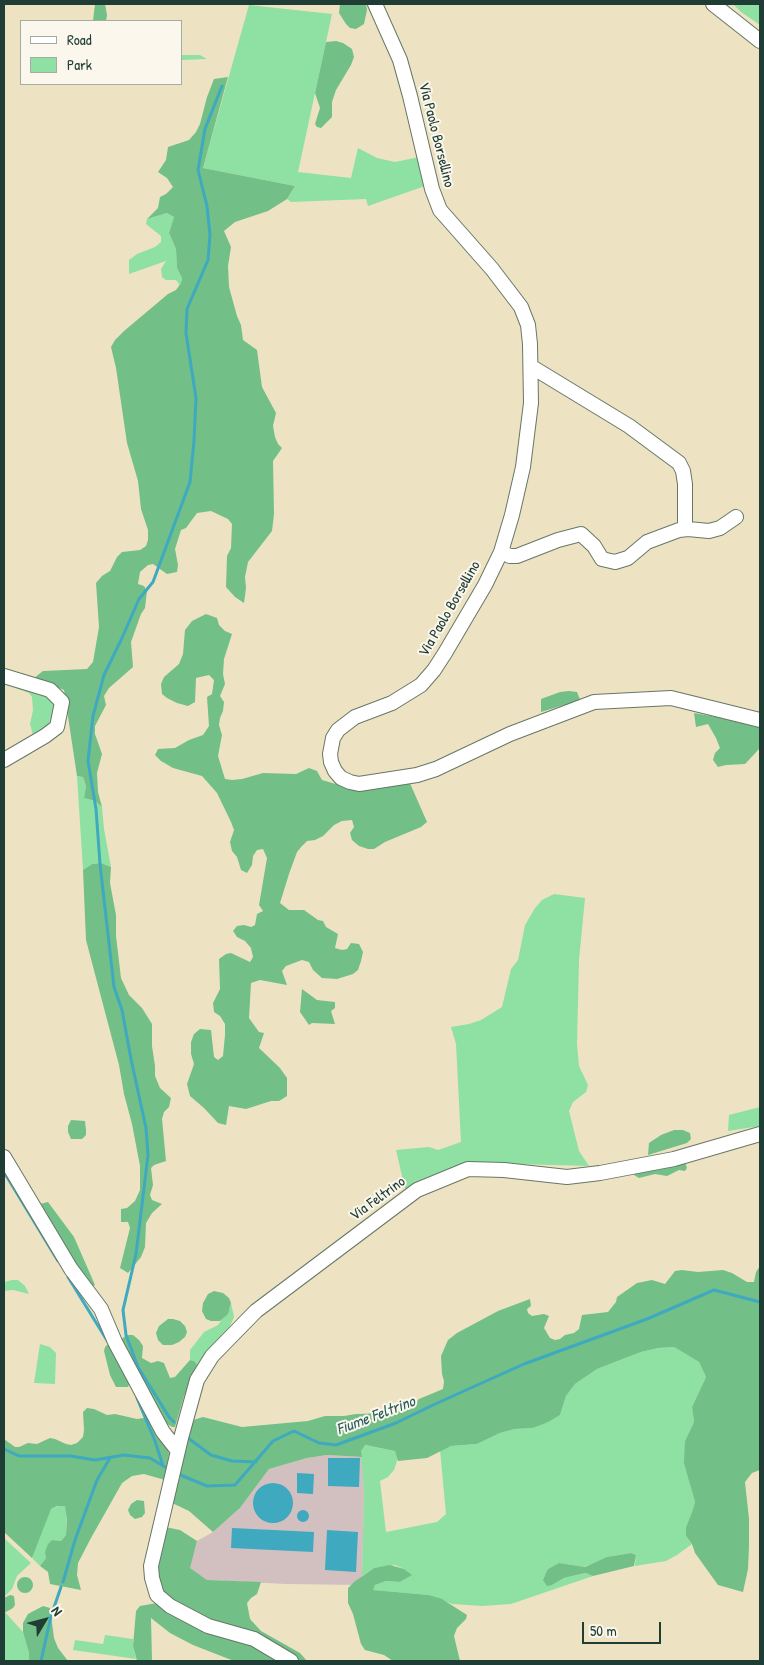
<!DOCTYPE html>
<style>
body{margin:0}
#map{position:relative;width:764px;height:1665px;overflow:hidden;background:#ede3c3;font-family:"Patrick Hand",sans-serif}
canvas{display:block}
.frame{position:absolute;inset:0;border:5px solid #1f3d34;pointer-events:none}
.legend{position:absolute;left:20px;top:20px;width:162px;height:65px;box-sizing:border-box;background:#fbf7ec;border:1px solid #a3ada2;margin:0;padding:6px 9px;list-style:none;font-size:15px;color:#1f3d34}
.legend li{display:flex;align-items:center;gap:10px;height:25px}
.legend b{width:25px;border:1px solid #a3ada2}
.north{position:absolute;left:20px;top:1595px;width:50px;height:50px;-webkit-text-stroke:4px #fbf7ec;paint-order:stroke;rotate:53deg;font-size:14px;font-weight:700;line-height:20px;text-align:center;color:#1f3d34}
.north::after{content:'';display:block;margin:auto;width:18px;height:22px;background:#1f3d34;clip-path:polygon(50% 0,100% 100%,50% 72%,0 100%)}
.scale{position:absolute;left:582px;top:1622px;width:79px;height:22px;box-sizing:border-box;border:2px solid #1f3d34;border-top:0;padding-left:6px;font-size:15px;line-height:18px;white-space:nowrap;color:#1f3d34;-webkit-text-stroke:4px #fbf7ec;paint-order:stroke}
</style>
<div id="map">
<canvas width="764" height="1665"></canvas>
<div class="frame"></div>
<ul class="legend">
<li><b style="height:6px;background:#fff"></b>Road</li>
<li><b style="height:14px;background:#8ee1a2"></b>Park</li>
</ul>
<div class="north">N</div>
<div class="scale">50 m</div>
</div>
<script>
const ctx = document.querySelector('canvas').getContext('2d');
ctx.lineJoin = 'round';
function paint(path, color) { ctx.fillStyle = color; ctx.fill(path, 'evenodd'); }
const shape = rows => new Path2D(rows.map(r => 'M' + r).join(''));
function stroke(path, color, width, dash) { ctx.strokeStyle = color; ctx.lineWidth = width; ctx.lineCap = dash ? 'butt' : 'round'; ctx.setLineDash(dash || []); ctx.stroke(path); }
function write(font, color, halo, rows, align = 'center') {
  ctx.font = font + ' "Patrick Hand",sans-serif'; ctx.lineWidth = 4; ctx.setLineDash([]); ctx.textBaseline = 'middle'; ctx.strokeStyle = halo; ctx.fillStyle = color; for (const [text, x, y, turn = 0] of rows) {
    ctx.save(); ctx.translate(x, y); ctx.rotate((+turn || 0) * Math.PI / 180); ctx.textAlign = isNaN(turn) ? turn : align; if (halo) ctx.strokeText(text, 0, 0); ctx.fillText(text, 0, 0); ctx.restore();
  }
}
const industrial = shape([
 [327,1455,362,1457,364,1494,362,1585,286,1584,207,1580,189,1568,197,1541,213,1532,240,1508,269,1469,307,1458]
]);
const green = shape([
 [733,4,760,4,760,25,741,12],
 [249,5,332,14,298,172,351,178,358,148,377,158,395,162,419,157,425,186,368,206,366,199,291,202,287,199,295,186,203,168],
 [181,55,200,55,207,59,181,60],
 [167,213,174,217,169,233,176,249,177,268,182,278,181,283,178,286,179,284,176,280,166,280,162,277,161,269,166,261,129,274,129,260,137,254,155,247,161,242,161,236,146,224,147,219],
 [4,679,37,690,54,703,56,708,54,715,48,725,36,736,33,735,30,724,33,710,32,697,29,693,4,684],
 [77,776,83,777,86,786,84,798,95,801,102,807,104,829,111,867,101,863,92,864,83,870],
 [554,894,585,898,579,960,577,1044,579,1066,588,1085,586,1092,573,1102,569,1111,579,1151,589,1166,481,1163,406,1193,396,1150,429,1147,438,1150,461,1142,456,1044,451,1027,469,1024,481,1020,502,1007,511,969,518,960,525,925,535,908,542,900],
 [760,1107,760,1126,728,1131,729,1115],
 [12,1280,18,1280,25,1286,29,1294,13,1290,4,1291,4,1282],
 [231,1303,234,1317,230,1326,213,1344,198,1366,194,1361,190,1360,190,1350,204,1332,218,1325,230,1308],
 [40,1344,50,1347,56,1353,55,1384,34,1383],
 [674,1347,699,1362,706,1377,692,1407,694,1422,685,1441,690,1484,695,1502,692,1512,686,1527,686,1536,692,1544,677,1555,666,1561,635,1566,636,1555,631,1553,612,1556,584,1567,559,1563,548,1569,552,1585,564,1578,572,1576,587,1573,593,1576,511,1604,482,1606,452,1604,429,1595,372,1590,375,1585,386,1581,400,1582,411,1575,404,1569,395,1565,374,1568,362,1576,364,1494,361,1451,364,1445,395,1451,398,1458,394,1470,388,1477,380,1481,386,1532,437,1522,446,1514,440,1450,451,1446,477,1444,500,1433,515,1429,533,1428,560,1415,566,1396,575,1384,597,1369,641,1352,658,1348],
 [61,1505,65,1506,67,1513,66,1535,61,1541,52,1540,46,1558,40,1566,32,1558,47,1516,51,1509],
 [4,1538,31,1563,17,1576,12,1589,4,1597],
 [4,1611,23,1632,29,1653,29,1661,4,1661],
 [105,1635,133,1639,133,1646,136,1659,73,1650,75,1640,103,1644]
]);
const forest = shape([
 [95,4,105,4,107,15,106,21,93,21],
 [340,4,366,4,367,10,364,24,356,29,350,28,346,24,339,13],
 [336,41,343,43,352,49,354,57,351,65,336,90,332,102,332,117,321,128,317,127,315,124,320,108,315,93,326,42],
 [228,77,203,168,295,186,287,199,268,211,235,222,224,231,231,247,228,266,229,287,237,316,241,325,243,340,257,350,262,387,276,413,273,426,275,437,278,444,282,448,273,461,274,514,272,531,248,562,245,577,246,588,244,603,235,597,226,587,227,556,231,548,232,524,228,519,211,511,197,513,186,528,181,530,175,549,178,565,177,572,167,574,153,564,148,565,140,572,138,584,144,586,147,591,145,608,141,614,131,642,133,667,109,688,104,696,106,705,95,726,95,734,102,754,97,773,98,792,102,807,95,801,84,798,86,786,83,777,77,776,64,690,34,678,43,671,87,669,93,662,99,627,96,583,102,576,110,571,117,557,122,552,140,550,146,546,148,540,148,530,141,509,138,481,127,443,116,368,111,347,115,340,124,331,168,294,176,290,181,283,182,278,177,268,176,249,169,233,174,217,167,213,147,219,158,208,160,197,166,194,173,187,167,178,158,172,166,160,168,147,189,140,196,132,200,124,207,97,214,79],
 [206,614,217,618,219,625,225,631,232,634,224,659,223,674,225,684,220,696,224,702,223,711,220,718,219,725,222,735,218,756,225,779,232,780,242,779,263,773,296,774,309,768,317,771,322,780,346,787,409,781,427,822,421,827,385,842,374,849,368,849,359,846,352,840,350,833,354,827,352,820,342,821,334,825,323,836,315,840,307,841,302,846,297,852,289,874,280,903,289,910,304,910,318,920,323,921,326,927,338,934,335,948,342,950,347,949,351,943,359,944,363,952,361,961,358,970,353,974,337,979,322,978,313,970,309,962,302,960,286,966,282,971,287,985,260,980,251,983,249,1018,259,1032,264,1033,259,1048,280,1068,287,1078,287,1096,279,1101,271,1101,246,1109,229,1106,226,1125,218,1123,204,1108,190,1096,187,1084,194,1064,191,1054,191,1042,194,1034,200,1029,211,1030,214,1057,218,1060,223,1056,225,1035,225,1024,220,1016,214,1012,213,1003,220,989,219,959,226,954,231,953,250,962,253,957,251,948,245,941,237,937,233,931,237,926,244,925,251,927,255,925,257,914,263,911,259,905,267,858,263,849,257,850,253,856,252,865,247,873,241,870,237,857,232,851,230,842,234,830,231,822,217,793,202,776,173,768,161,761,155,755,158,749,175,748,189,740,203,735,209,726,207,697,212,694,214,680,209,675,196,678,195,702,188,706,177,703,167,698,162,694,161,684,164,677,179,664,183,654,185,630,192,621],
 [569,691,577,692,581,702,564,705,541,712,541,699,560,692],
 [694,713,760,725,760,748,745,764,726,765,718,767,713,760,715,753,720,748,716,738,708,724,696,727],
 [101,863,111,867,110,883,116,915,116,936,121,978,129,995,142,1008,152,1024,152,1046,155,1066,155,1076,160,1088,171,1098,169,1107,164,1112,162,1119,166,1161,154,1165,151,1168,153,1185,150,1195,152,1200,162,1204,152,1213,146,1223,145,1247,141,1257,128,1273,120,1268,130,1228,128,1222,121,1222,121,1209,127,1208,135,1201,140,1190,140,1166,132,1124,124,1094,119,1065,86,940,83,870,92,864],
 [302,989,317,1000,335,1002,335,1008,331,1011,335,1024,312,1023,309,1025,300,1012],
 [71,1120,85,1121,86,1130,86,1135,82,1139,71,1139,68,1132,68,1126],
 [674,1130,683,1130,690,1133,691,1139,687,1143,648,1155,649,1143,661,1135],
 [685,1162,687,1168,685,1171,679,1170,667,1176,655,1174,639,1178,634,1175,633,1172],
 [48,1202,74,1237,95,1285,91,1287,36,1205],
 [760,1266,760,1470,752,1473,745,1482,749,1519,749,1547,748,1569,743,1592,718,1585,695,1553,692,1544,686,1536,686,1527,692,1512,695,1502,684,1463,685,1441,694,1422,692,1407,706,1377,699,1362,674,1347,658,1348,641,1352,597,1369,575,1384,566,1396,560,1415,548,1422,533,1428,515,1429,500,1433,477,1444,451,1446,427,1458,398,1461,395,1451,365,1445,361,1451,362,1457,327,1455,307,1458,269,1469,240,1508,213,1532,189,1511,170,1502,190,1421,203,1417,242,1427,308,1421,325,1416,344,1416,356,1414,388,1413,409,1409,419,1399,443,1389,444,1381,442,1374,441,1356,448,1340,457,1333,498,1311,530,1299,531,1306,527,1309,528,1313,532,1316,544,1314,549,1316,544,1328,550,1338,555,1340,560,1339,565,1335,574,1333,579,1329,582,1315,608,1312,616,1302,617,1297,637,1283,652,1280,665,1284,675,1271,682,1270,698,1272,723,1270,732,1273,747,1282,754,1282,756,1272],
 [214,1291,223,1293,229,1298,231,1303,228,1314,220,1321,211,1321,206,1319,202,1311,203,1303,208,1294],
 [168,1319,173,1319,180,1321,185,1326,187,1332,185,1337,179,1342,172,1345,163,1345,158,1340,156,1333,159,1326],
 [126,1335,133,1335,139,1340,143,1346,142,1358,151,1363,158,1361,164,1363,170,1378,175,1377,190,1360,194,1361,198,1366,184,1396,175,1427,172,1427,166,1423,122,1344,122,1339],
 [111,1341,130,1382,128,1387,116,1387,110,1375,104,1351,105,1347],
 [87,1408,94,1409,107,1415,115,1414,137,1419,150,1417,167,1445,169,1454,165,1480,144,1474,132,1476,122,1483,91,1538,78,1563,77,1575,81,1590,50,1584,48,1572,40,1566,46,1558,45,1552,48,1544,52,1540,61,1541,66,1535,67,1518,65,1506,57,1506,51,1509,32,1558,4,1532,4,1439,15,1447,19,1447,28,1443,37,1444,50,1438,55,1439,66,1444,71,1445,77,1443,83,1437,84,1430,83,1412],
 [137,1500,144,1501,145,1513,142,1517,135,1519,130,1515,128,1510,131,1504],
 [165,1527,180,1530,197,1541,190,1568,207,1580,261,1582,257,1594,251,1598,247,1603,250,1619,261,1631,300,1653,307,1661,294,1661,176,1607,163,1594,157,1569],
 [631,1553,636,1555,634,1566,593,1576,586,1573,572,1576,564,1578,552,1585,547,1586,543,1580,548,1569,559,1563,585,1567,607,1557],
 [390,1565,404,1569,412,1575,400,1582,386,1581,375,1585,373,1590,429,1595,442,1599,467,1615,466,1619,457,1628,454,1636,460,1661,393,1661,384,1655,365,1650,361,1644,353,1614,348,1603,348,1588,354,1582,374,1568],
 '17 1585a8 8 0 1 1 16 0a8 8 0 1 1-16 0Z',
 [10,1595,14,1596,15,1605,13,1608,6,1612,4,1611,4,1598],
 [157,1603,257,1647,282,1661,234,1661,193,1645,170,1633,151,1618,152,1661,137,1661,133,1646,136,1611,140,1606],
 [43,1606,50,1608,54,1638,58,1648,68,1661,29,1661,29,1653,23,1632,23,1623,28,1614]
]);
const water = shape([
 [328,1458,360,1458,359,1487,328,1486],
 [297,1473,314,1474,313,1494,297,1493],
 '253 1503a20 20 0 1 1 40 0a20 20 0 1 1-40 0Z',
 '297 1516a6 6 0 1 1 12 0a6 6 0 1 1-12 0Z',
 [232,1528,314,1532,313,1552,231,1548],
 [327,1530,358,1532,356,1572,325,1570]
]);
const stream = shape([
 [4,1172,58,1261],
 [68,1277,108,1342],
 [137,1398,155,1441,163,1466],
 [174,1422,169,1417,138,1367,126,1335,123,1310,136,1254,148,1155,146,1128,131,1059,122,1010,114,987,100,864,96,809,88,761,93,716,104,675,122,638,139,599,153,582,190,482,194,441,196,398,186,333,187,309,208,260,210,235,207,206,198,170,205,129,222,86],
 [188,1438,211,1455,232,1461,256,1462],
 [4,1449,19,1456,71,1456,95,1460,124,1455,150,1458,170,1470],
 [178,1474,207,1486,235,1485,273,1441,294,1431,319,1443,336,1445,396,1423,433,1405,524,1364,647,1319,714,1290,760,1302],
 [63,1582,75,1540,97,1480,110,1458],
 [41,1661,51,1616,61,1587]
]);
const minor = shape([
 [375,4,400,60,410,96,432,189,440,210,492,269,521,307,528,325,530,344,531,403,523,467,512,515,501,552,485,585,445,653,434,670,421,685,392,703,355,717,338,730,333,738,330,754,331,762,335,771,341,778,350,782,359,784,417,775,436,769,510,734,594,702,671,698,760,720],
 [713,4,760,41],
 [532,367,629,426,679,463,683,471,685,484,685,529],
 [501,552,510,556,517,556,558,540,581,534,594,546,602,559,615,562,628,558,647,542,679,530,688,529,709,531,720,528,736,517],
 [4,676,50,690,62,702,57,727,45,736,4,760],
 [4,1157,71,1269,101,1309,115,1342,163,1432,178,1451],
 [291,1661,254,1639,208,1626,170,1606,157,1595,152,1578,151,1566,181,1438,197,1380,212,1356,256,1311,417,1190,468,1169,504,1170,567,1177,600,1173,674,1159,760,1134]
]);
const streetNames = [
 ["Via Paolo Borsellino",436,135,76],
 ["Via Paolo Borsellino",450,609,-60],
 ["Via Feltrino",378,1199,-36]
];
const waterNames = [
 ["Fiume Feltrino",376,1416,-21]
];
paint(industrial, '#d2bfc0');
paint(green, '#8ee1a2');
paint(forest, '#72bf88');
paint(water, '#3fa9bf');
stroke(stream, '#3fa9bf', 3);
stroke(minor, '#677766', 16);
stroke(minor, '#fff', 14);
write('15px', '#1f3d34', '#fbf7ec', streetNames);
write('italic 16px', '#295d5e', '#fbf7ec', waterNames);
</script>
